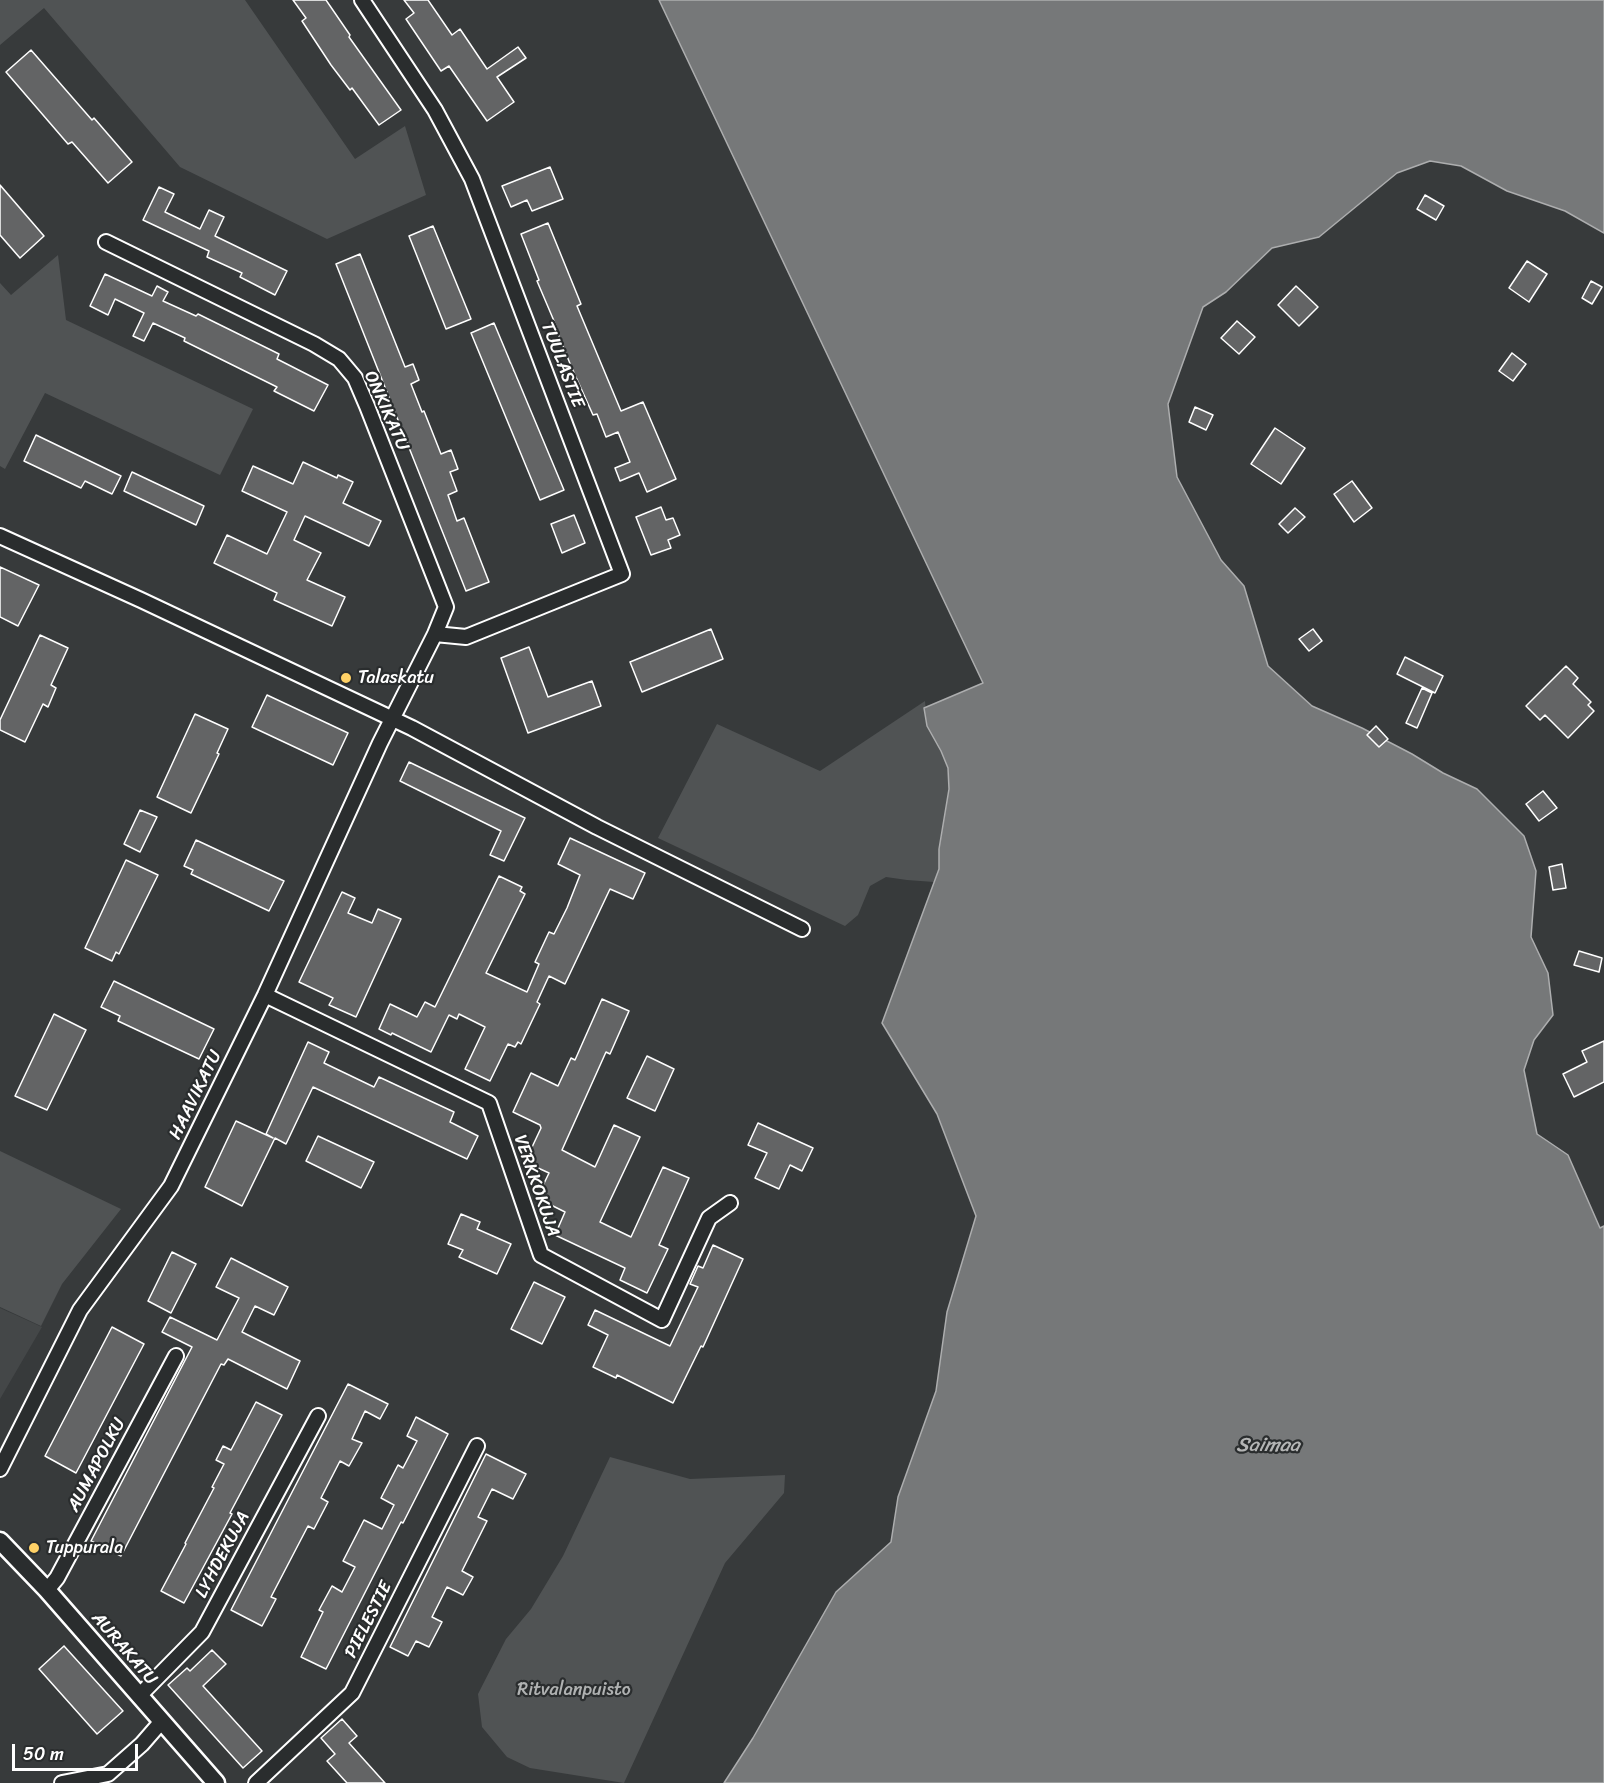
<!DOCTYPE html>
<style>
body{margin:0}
#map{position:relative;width:1604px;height:1783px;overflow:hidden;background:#373a3b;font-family:Sriracha,sans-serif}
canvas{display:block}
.scale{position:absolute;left:12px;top:1744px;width:126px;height:27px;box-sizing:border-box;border:3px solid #fff;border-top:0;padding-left:8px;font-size:18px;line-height:21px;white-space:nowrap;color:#fff;-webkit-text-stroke:4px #2a2d2e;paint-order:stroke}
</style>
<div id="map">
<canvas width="1604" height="1783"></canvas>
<div class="scale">50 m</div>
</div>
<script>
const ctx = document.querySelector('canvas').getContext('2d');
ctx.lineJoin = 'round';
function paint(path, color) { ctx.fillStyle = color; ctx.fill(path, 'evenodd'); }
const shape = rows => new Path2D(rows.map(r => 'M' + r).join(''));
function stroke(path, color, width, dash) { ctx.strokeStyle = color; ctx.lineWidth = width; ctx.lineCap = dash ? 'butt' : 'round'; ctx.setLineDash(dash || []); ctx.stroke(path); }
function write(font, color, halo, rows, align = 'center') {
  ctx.font = font + ' Sriracha,sans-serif'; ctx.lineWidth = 4.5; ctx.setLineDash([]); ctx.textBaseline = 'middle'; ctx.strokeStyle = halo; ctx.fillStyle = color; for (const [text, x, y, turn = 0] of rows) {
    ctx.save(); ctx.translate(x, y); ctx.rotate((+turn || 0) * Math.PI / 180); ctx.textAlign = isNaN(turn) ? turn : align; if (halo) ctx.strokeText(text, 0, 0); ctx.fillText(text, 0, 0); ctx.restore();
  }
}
const built = shape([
 [0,1308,42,1327,0,1399]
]);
const green = shape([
 [0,0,245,0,355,159,405,126,426,195,327,239,180,167,44,8,0,45],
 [58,255,66,320,253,409,220,475,45,393,5,469,0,466,0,283,11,295],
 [925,701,927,726,942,749,948,767,949,791,939,850,939,869,934,882,907,880,886,877,870,886,858,915,845,926,658,838,717,724,820,771],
 [0,1151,121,1209,62,1284,41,1326,0,1307],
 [610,1457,690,1479,785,1475,784,1493,725,1563,624,1783,530,1768,507,1757,482,1727,478,1694,506,1639,531,1609,563,1556]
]);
const water = shape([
 [659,0,1604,0,1604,233,1565,211,1507,191,1461,166,1430,161,1397,173,1319,237,1272,248,1226,292,1203,307,1168,404,1177,477,1221,560,1244,586,1268,666,1312,706,1362,728,1412,754,1443,773,1477,789,1524,836,1536,871,1531,937,1548,973,1553,1015,1534,1040,1524,1070,1537,1134,1568,1155,1600,1228,1604,1226,1604,1783,724,1783,753,1738,836,1592,891,1542,898,1497,936,1391,947,1312,976,1216,937,1114,882,1023,939,869,939,849,949,789,948,768,941,751,927,726,924,708,983,683,659,0]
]);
const building = shape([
 [293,0,326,0,350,35,349,37,401,110,379,125,352,88,350,90,331,65,302,21,306,18,293,0],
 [404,0,428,0,452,35,460,29,487,69,518,47,526,58,497,77,514,102,487,121,449,66,441,71,406,19,414,13,404,0],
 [31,50,92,120,94,118,132,162,108,183,72,142,68,144,6,72,31,50],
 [550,167,563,199,532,211,527,200,511,207,502,186,550,167],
 [0,185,44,236,20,258,0,235,0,185],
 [159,187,174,194,165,212,200,229,209,210,224,217,215,236,287,271,275,295,240,277,242,273,207,257,209,251,143,220,159,187],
 [1425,195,1444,206,1436,220,1417,209,1425,195],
 [548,223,581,304,577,306,621,411,643,402,676,479,647,492,639,473,620,481,615,468,630,462,618,432,606,437,597,414,593,415,571,366,556,329,557,328,537,281,539,280,521,234,548,223],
 [433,226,471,319,446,329,409,236,433,226],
 [360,254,405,367,413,364,419,380,411,384,422,412,424,411,441,454,451,450,458,469,450,472,457,491,448,495,457,521,464,518,489,582,466,591,336,264,360,254],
 [1527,261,1547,274,1529,302,1509,288,1527,261],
 [105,274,152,296,157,286,168,292,163,301,196,316,198,314,279,354,277,359,328,385,314,411,274,391,277,387,184,341,185,338,153,323,144,341,133,336,144,313,115,299,108,315,90,306,105,274],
 [1591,281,1602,287,1592,304,1582,298,1591,281],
 [1296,286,1318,307,1299,326,1278,305,1296,286],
 [1237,321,1255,337,1239,354,1221,338,1237,321],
 [494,323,564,490,540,500,471,333,494,323],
 [1512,353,1526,364,1513,381,1499,371,1512,353],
 [1195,407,1213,415,1206,430,1189,422,1195,407],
 [1275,428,1305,448,1281,484,1251,464,1275,428],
 [36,435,121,476,112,494,85,481,81,488,24,461,36,435],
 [303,462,337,478,338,475,353,482,343,503,381,521,369,546,305,516,294,540,321,553,307,580,345,597,332,626,274,600,277,593,214,563,227,535,267,554,287,512,242,491,253,466,293,484,303,462],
 [132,472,204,506,196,525,124,491,132,472],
 [1352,481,1372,508,1354,522,1334,494,1352,481],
 [661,507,666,520,673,518,680,535,668,540,671,548,651,555,636,517,661,507],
 [1295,508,1305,517,1288,533,1279,524,1295,508],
 [574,515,585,543,562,553,551,524,574,515],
 [0,567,39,585,18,626,0,617,0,567],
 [711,629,723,659,642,692,630,662,711,629],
 [1313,629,1322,641,1309,651,1299,639,1313,629],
 [40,635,68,648,51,685,56,688,48,707,43,704,25,742,0,730,0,720,40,635],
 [529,647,548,697,592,681,601,706,528,733,501,658,529,647],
 [1405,657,1443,676,1435,693,1397,674,1405,657],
 [1566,666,1578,678,1573,684,1591,702,1588,705,1594,711,1568,738,1545,715,1540,720,1526,706,1566,666],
 [1422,688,1432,693,1417,728,1406,723,1422,688],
 [267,695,348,733,333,765,252,727,267,695],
 [195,714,228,729,217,753,219,754,191,813,157,797,195,714],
 [1376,726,1388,739,1379,747,1367,735,1376,726],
 [409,762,525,818,504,861,490,855,501,831,400,781,409,762],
 [1543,791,1557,808,1539,821,1526,804,1543,791],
 [140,810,157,817,140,852,124,844,140,810],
 [570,838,645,873,633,899,610,889,565,984,549,976,537,1002,540,1004,521,1044,518,1042,515,1047,508,1044,490,1081,465,1069,485,1027,459,1014,457,1019,449,1015,431,1052,392,1033,391,1035,379,1029,390,1004,417,1017,425,1002,435,1007,499,876,522,887,520,891,525,894,486,973,527,992,539,964,535,962,549,932,554,934,567,908,580,875,558,864,570,838],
 [196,840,284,881,269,911,191,874,193,870,184,866,196,840],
 [126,860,158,875,119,954,116,952,112,961,85,948,126,860],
 [1562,864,1566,888,1553,890,1549,867,1562,864],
 [342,892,355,898,348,913,372,923,378,909,401,919,356,1017,329,1005,333,998,299,982,342,892],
 [1579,951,1602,958,1599,972,1574,965,1579,951],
 [114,981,214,1029,199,1059,118,1021,120,1016,101,1007,114,981],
 [602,999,629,1011,610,1054,606,1052,562,1150,595,1167,614,1125,640,1137,600,1222,631,1237,663,1167,689,1178,659,1245,668,1249,647,1293,620,1280,625,1268,555,1235,565,1212,537,1198,549,1173,525,1162,541,1128,540,1125,513,1112,531,1073,558,1086,571,1058,575,1060,602,999],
 [54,1014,86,1030,47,1110,15,1096,54,1014],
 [1604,1041,1604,1082,1574,1097,1563,1074,1587,1062,1582,1051,1604,1041],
 [308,1042,329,1052,324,1063,374,1087,379,1077,454,1112,450,1122,478,1136,467,1159,313,1087,286,1144,275,1138,242,1206,205,1187,236,1121,273,1138,266,1134,308,1042],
 [647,1056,674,1069,655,1111,627,1098,647,1056],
 [758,1123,813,1148,802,1171,790,1165,779,1189,755,1178,767,1153,748,1145,758,1123],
 [318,1136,374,1162,361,1188,306,1161,318,1136],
 [461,1214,480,1222,477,1229,511,1244,497,1274,459,1257,463,1250,448,1244,461,1214],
 [713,1245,743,1259,703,1347,701,1346,673,1403,617,1375,616,1378,593,1367,608,1335,588,1325,595,1310,670,1346,698,1287,690,1284,698,1266,703,1268,713,1245],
 [172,1252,196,1264,171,1313,148,1301,172,1252],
 [231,1258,288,1287,274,1315,255,1306,242,1332,300,1361,287,1389,228,1359,224,1365,221,1364,121,1556,91,1541,192,1347,162,1332,170,1317,217,1340,239,1298,216,1287,231,1258],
 [534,1282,565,1297,542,1344,511,1329,534,1282],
 [112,1327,144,1344,76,1473,45,1456,112,1327],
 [348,1384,388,1404,380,1419,365,1411,352,1439,362,1443,349,1466,340,1461,321,1498,328,1502,314,1529,308,1526,271,1597,276,1599,262,1626,231,1610,348,1384],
 [256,1402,282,1415,230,1513,232,1514,184,1603,161,1591,186,1544,185,1543,214,1488,212,1487,224,1464,216,1460,223,1446,231,1450,256,1402],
 [416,1417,448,1434,403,1523,401,1522,326,1669,301,1657,323,1612,319,1610,332,1586,342,1592,355,1567,343,1561,364,1520,382,1529,394,1505,381,1498,398,1465,403,1468,417,1441,407,1436,416,1417],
 [486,1454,526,1474,513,1499,492,1489,478,1517,487,1521,462,1571,473,1577,463,1595,447,1587,432,1617,442,1622,429,1647,416,1641,408,1656,390,1647,486,1454],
 [64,1646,123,1711,97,1734,39,1669,64,1646],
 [212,1650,226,1664,203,1686,262,1751,243,1768,168,1685,187,1668,190,1671,212,1650],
 [342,1719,357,1736,349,1743,385,1783,347,1783,327,1761,335,1754,321,1738,342,1719]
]);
const minor = shape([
 [362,0,435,110,472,179,622,574,466,637,435,634],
 [0,536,141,600,412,728,597,827,802,929],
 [265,995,489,1103,541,1255,662,1320,709,1218,730,1203],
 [0,1469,80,1310,171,1186,265,995,380,743,435,634,446,607,367,406,355,378,339,359,314,344,106,242],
 [47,1590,57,1578,176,1356],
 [139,1696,202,1632,318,1416],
 [62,1783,108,1774,142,1744,162,1721],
 [256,1783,352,1693,477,1446]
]);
const tertiary = shape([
 [0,1541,47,1590,216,1783]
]);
const markers = [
 [346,678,6,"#ffd166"],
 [34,1548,6,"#ffd166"]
];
const streetNames = [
 ["TUULASTIE",562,365,69],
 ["ONKIKATU",386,411,66],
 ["HAAVIKATU",196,1095,-64],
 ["VERKKOKUJA",536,1186,71],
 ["AUMAPOLKU",97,1465,-62],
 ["LYHDEKUJA",223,1555,-62],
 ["PIELESTIE",369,1620,-63],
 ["AURAKATU",124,1649,49]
];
const poiNames = [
 ["Talaskatu",358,678],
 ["Tuppurala",46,1548]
];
const parkNames = [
 ["Ritvalanpuisto",574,1690]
];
const waterNames = [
 ["Saimaa",1268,1446]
];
paint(built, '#444748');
paint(green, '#505354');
paint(water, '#767879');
stroke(water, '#adaeaf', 1.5);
paint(building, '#636465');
stroke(building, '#fff', 1.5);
stroke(minor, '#fff', 18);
stroke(tertiary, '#fff', 21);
stroke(minor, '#2a2d2e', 14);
stroke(tertiary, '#2a2d2e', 16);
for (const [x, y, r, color] of markers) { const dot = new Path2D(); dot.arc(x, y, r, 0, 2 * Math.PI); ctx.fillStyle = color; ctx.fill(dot); stroke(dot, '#2a2d2e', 2); }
write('18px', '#fff', '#2a2d2e', streetNames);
write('18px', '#fff', '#2a2d2e', poiNames, 'left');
write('18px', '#b0b2b2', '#2a2d2e', parkNames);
write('italic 20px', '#b4b5b5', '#2a2d2e', waterNames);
</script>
